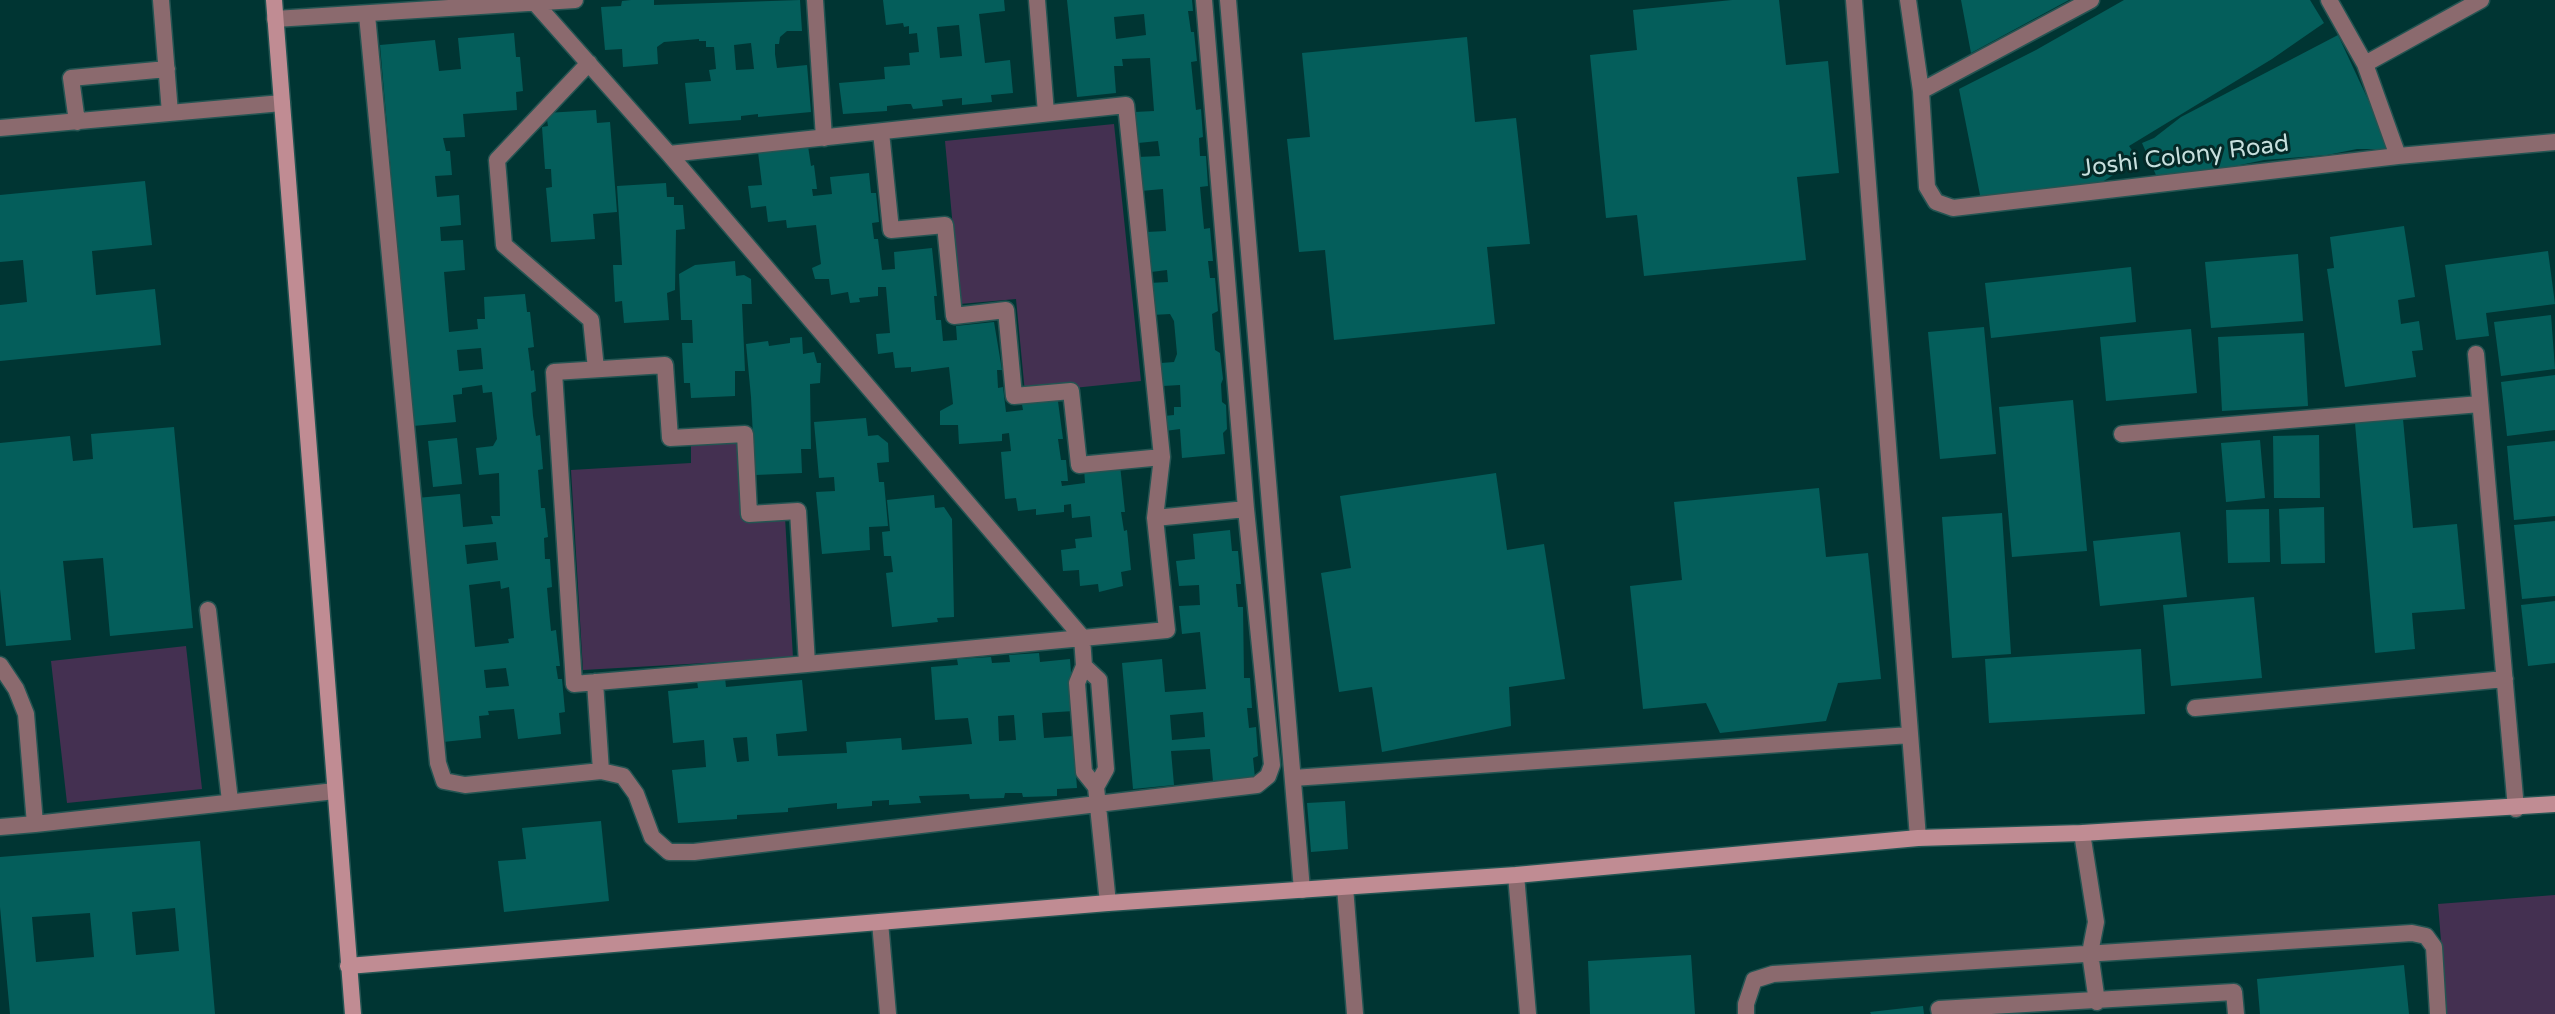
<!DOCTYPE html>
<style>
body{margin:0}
canvas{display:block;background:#003533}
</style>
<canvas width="2555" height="1014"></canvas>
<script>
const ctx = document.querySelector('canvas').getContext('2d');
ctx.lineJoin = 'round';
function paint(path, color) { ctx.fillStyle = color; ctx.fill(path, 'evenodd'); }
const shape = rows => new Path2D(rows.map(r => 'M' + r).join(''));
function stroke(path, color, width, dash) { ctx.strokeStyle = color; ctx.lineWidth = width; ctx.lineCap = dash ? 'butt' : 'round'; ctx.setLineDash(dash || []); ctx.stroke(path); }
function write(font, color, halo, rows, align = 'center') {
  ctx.font = font + ' "Varela Round",sans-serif'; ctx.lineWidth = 6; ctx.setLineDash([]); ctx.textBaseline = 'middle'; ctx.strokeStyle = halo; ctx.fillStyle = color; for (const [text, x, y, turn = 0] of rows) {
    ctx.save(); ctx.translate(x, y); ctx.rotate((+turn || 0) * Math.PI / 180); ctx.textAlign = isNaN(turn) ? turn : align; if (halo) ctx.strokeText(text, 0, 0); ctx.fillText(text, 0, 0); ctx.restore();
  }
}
const green = shape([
 [1114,124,1141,381,1025,393,1016,299,960,304,945,141],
 [739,442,743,519,785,517,793,658,583,670,571,470,691,463,691,444],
 [186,646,202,789,67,803,51,661],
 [2555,895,2555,1014,2447,1014,2438,904]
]);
const building = shape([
 [631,0,654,0,654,5,800,0,802,31,787,31,780,37,779,44,775,44,775,54,777,68,807,65,811,112,758,117,758,114,741,116,741,120,689,124,685,83,711,81,709,70,716,69,714,47,706,47,706,41,699,41,699,39,664,42,657,47,658,64,623,67,622,49,605,50,601,7,621,6,622,1],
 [751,43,754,69,736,70,734,45],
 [883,0,1004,0,1005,11,979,14,985,63,1010,60,1013,93,991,95,992,102,962,105,962,98,942,100,943,106,913,109,911,104,906,104,887,106,887,111,843,114,839,83,885,79,884,67,910,65,909,53,919,52,917,33,909,34,909,26,904,27,903,23,886,25],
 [959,25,962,56,940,58,937,27],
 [1067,0,1192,0,1193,11,1188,11,1191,32,1194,32,1197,61,1191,62,1196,110,1201,109,1203,137,1199,138,1200,156,1206,156,1208,186,1200,187,1204,229,1210,228,1213,261,1208,261,1210,278,1215,278,1218,311,1212,314,1215,350,1220,353,1223,379,1221,384,1222,402,1226,405,1227,429,1223,433,1225,454,1182,458,1180,429,1165,431,1164,416,1174,415,1174,407,1181,407,1180,385,1163,386,1161,363,1174,362,1177,354,1174,321,1170,314,1152,315,1149,283,1168,282,1167,270,1151,272,1147,232,1166,231,1163,189,1141,191,1138,157,1160,156,1158,141,1138,143,1135,112,1154,111,1150,58,1122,59,1123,66,1114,66,1116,93,1077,97],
 [1144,14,1146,35,1116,39,1114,17],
 [1732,0,1779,0,1786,65,1828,61,1839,173,1797,177,1806,260,1644,276,1637,215,1606,218,1590,55,1637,50,1633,10],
 [1961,0,2069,0,1971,53],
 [2124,0,2310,0,2324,23,2272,59,2129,146,2138,159,2096,186,1981,200,1959,89,2036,50],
 [514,33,516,57,520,57,523,91,516,92,517,110,463,114,465,137,443,138,446,151,450,151,452,175,435,176,437,197,459,195,461,225,440,227,441,241,463,240,465,270,444,272,449,332,478,329,477,319,485,319,484,297,525,294,527,312,530,312,534,347,528,348,531,371,534,370,536,391,531,393,533,416,536,436,540,435,543,469,538,470,541,508,545,508,548,537,544,538,545,559,550,559,552,587,547,588,549,611,551,631,556,630,560,666,556,666,558,679,562,679,565,712,559,713,561,734,518,739,514,709,488,711,489,715,479,716,481,738,443,742,417,498,460,494,463,527,493,524,491,516,500,516,499,473,479,475,476,448,493,446,497,439,492,392,483,393,482,385,462,388,462,394,453,395,456,422,413,426,380,45,435,40,439,71,461,69,458,38],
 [481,348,483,369,459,371,457,350],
 [496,542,498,560,467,564,465,545],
 [500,581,501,589,509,587,514,638,508,639,509,643,475,647,469,585],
 [506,668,509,686,486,688,484,670],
 [2338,35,2391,149,2357,149,2327,155,2264,160,2159,182,2142,143,2154,138,2181,117],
 [1467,37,1475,122,1516,118,1530,244,1487,247,1495,324,1334,340,1325,250,1299,252,1287,139,1310,137,1302,53],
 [596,110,597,123,610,122,617,212,593,214,595,239,551,242,546,188,552,187,551,169,545,169,542,127,548,126,546,113],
 [808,146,811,166,814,165,817,189,812,189,813,196,832,194,830,177,869,173,871,193,876,193,879,222,872,223,874,239,878,239,882,270,895,269,894,252,932,248,937,296,934,296,936,320,941,320,943,341,957,340,956,326,994,322,1002,370,997,370,998,388,1003,387,1006,412,1023,410,1021,399,1057,394,1063,439,1058,439,1061,460,1066,460,1068,481,1061,481,1062,486,1085,483,1084,468,1120,465,1125,512,1121,512,1124,531,1127,530,1131,570,1121,572,1123,586,1099,592,1098,584,1080,586,1079,570,1063,571,1061,550,1076,548,1075,539,1092,537,1090,516,1072,518,1071,504,1064,505,1064,512,1036,515,1036,509,1018,511,1016,498,1005,499,1001,452,1011,451,1009,433,1002,434,1002,441,959,444,958,425,940,425,940,411,953,404,949,367,911,372,911,367,895,368,893,352,878,354,876,334,890,333,886,287,878,287,878,296,859,298,860,302,850,303,848,292,831,295,829,279,815,279,812,268,821,264,816,225,787,228,786,220,768,222,766,206,751,208,748,186,762,185,758,152],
 [145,181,152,245,92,251,96,295,155,289,161,345,0,361,0,305,27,302,23,260,0,262,0,195],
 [666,183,667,197,674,197,674,205,683,205,685,229,676,230,675,290,667,293,669,320,624,323,622,301,615,302,613,265,622,265,617,186],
 [2404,226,2415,297,2398,300,2401,324,2419,321,2423,350,2412,351,2416,377,2345,387,2327,269,2334,268,2330,237],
 [2548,251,2555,304,2486,313,2489,336,2456,340,2445,265],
 [2298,254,2303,321,2211,328,2205,262],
 [735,261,736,276,744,275,751,279,752,304,742,304,745,371,735,371,735,396,691,398,690,383,684,383,682,343,693,343,692,320,681,320,679,274,695,265],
 [2131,267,2136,322,1991,338,1985,283],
 [2551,315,2555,369,2501,376,2494,322],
 [1984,327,1996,454,1940,459,1928,332],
 [2191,329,2197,393,2106,401,2100,337],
 [2304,333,2308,406,2222,411,2218,337],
 [802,337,803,354,814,352,817,363,821,363,820,383,810,384,811,449,801,449,802,473,755,475,751,397,746,344,768,341,769,346,790,343,790,338],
 [2555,375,2555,430,2507,436,2501,382],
 [2073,400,2087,551,2012,557,1999,407],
 [866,418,868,436,878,435,888,443,889,462,877,463,879,482,884,482,888,526,869,527,870,550,822,554,816,492,835,491,834,477,819,478,814,422],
 [2403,419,2413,528,2457,524,2465,609,2412,613,2415,649,2375,653,2355,423],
 [174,427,193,628,110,636,103,558,63,561,71,640,6,646,0,589,0,443,70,436,73,461,93,459,91,434],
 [2319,435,2320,498,2274,498,2273,436],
 [457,438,462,484,433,487,428,441],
 [2260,440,2265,498,2226,502,2221,443],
 [2555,441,2555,516,2514,520,2507,446],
 [1496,473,1507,550,1544,544,1565,679,1509,687,1511,726,1382,752,1372,687,1339,692,1321,573,1351,568,1340,496],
 [1819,488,1826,557,1868,553,1881,679,1838,683,1826,721,1720,733,1706,703,1643,709,1630,586,1682,580,1674,502],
 [934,495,935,508,944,507,952,519,954,617,937,618,938,622,892,627,886,573,893,572,891,556,884,556,882,532,890,531,887,500],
 [2324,507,2325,563,2281,564,2279,509],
 [2269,509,2270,562,2228,563,2226,510],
 [2002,513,2011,654,1952,658,1942,517],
 [2555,521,2555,596,2522,599,2514,525],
 [1230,530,1232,551,1238,551,1241,584,1236,584,1238,607,1243,607,1244,678,1250,678,1252,708,1247,708,1249,728,1256,727,1258,756,1253,758,1255,778,1213,781,1210,749,1171,751,1174,785,1133,789,1122,663,1162,659,1165,692,1206,689,1200,632,1182,634,1179,606,1200,605,1199,585,1179,586,1176,561,1195,559,1193,534],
 [1203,712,1205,737,1172,740,1170,715],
 [2180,532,2187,597,2100,606,2093,541],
 [2254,597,2262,678,2171,686,2163,605],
 [2555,601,2555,663,2528,666,2521,605],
 [2141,649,2145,714,1989,723,1985,659],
 [1039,653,1040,662,1070,659,1074,711,1042,713,1044,738,1073,736,1077,788,1057,789,1057,796,1023,797,1022,793,1005,793,1004,798,970,799,969,794,946,795,919,796,921,803,889,805,889,800,872,801,872,806,837,809,837,803,788,808,788,812,737,815,737,819,678,823,672,770,706,767,704,740,673,743,668,691,698,688,697,681,725,678,726,687,802,680,807,731,776,734,778,756,847,753,846,742,901,738,902,750,972,744,968,718,935,720,931,667,958,665,957,659,991,657,992,663,1010,662,1009,655],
 [1014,715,1016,740,999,741,998,716],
 [747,737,749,761,737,762,733,738],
 [1345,801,1348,849,1311,852,1307,803],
 [601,821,609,901,504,912,498,861,526,859,522,828],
 [200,841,215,1014,10,1014,0,907,0,857],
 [175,908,179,951,136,955,132,912],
 [90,913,94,957,36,962,32,917],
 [1691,955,1695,1014,1590,1014,1588,961],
 [2404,965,2409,1014,2260,1014,2257,979],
 [1923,1006,1924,1014,1871,1014,1870,1012]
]);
const lane = shape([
 [161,0,170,113],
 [815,0,824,138],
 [1037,0,1046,113],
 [535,3,669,154,1082,637,1084,666],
 [367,15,438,763,444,781,465,785,601,771,623,776,636,794,652,837,669,852,694,852,1257,785,1268,776,1272,765,1246,509,1204,0],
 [275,19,575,0],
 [589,63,497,160,504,245,591,320,596,369],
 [77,122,71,78,167,69],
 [0,128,282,103],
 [881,132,891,230,945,225,954,316,1006,310,1014,396,1071,391,1079,465,1162,457],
 [669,154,1126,105,1162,457,1155,518,1167,630,807,664,574,684,554,372,665,365,670,438,745,434,749,514,798,511,807,664],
 [1155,518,1246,509],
 [595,682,601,771],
 [1096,787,1106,769,1099,680,1084,666,1077,683,1084,772,1096,787,1108,903]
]);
const street = shape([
 [1228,0,1302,890],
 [1854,0,1918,838],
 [1908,0,1921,91,1927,187,1936,202,1953,208,2398,156,2555,142],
 [2329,0,2365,64,2398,156],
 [2365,64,2481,0],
 [1921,91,2091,0],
 [2476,354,2516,809],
 [2122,434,2480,404],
 [208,610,230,801],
 [0,665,16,689,26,714,35,824,335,791],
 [2195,708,2505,679],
 [1293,778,1910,735],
 [0,827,35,824],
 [2082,833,2096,922,2090,953,2097,1002],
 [1516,875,1528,1014],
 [1345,887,1355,1014],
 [880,922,888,1014],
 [1746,1014,1746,1004,1754,980,1773,974,2412,933,2426,936,2434,947,2438,1014],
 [1940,1014,1939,1009,2234,992,2236,1014]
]);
const secondary = shape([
 [274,0,353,1014],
 [348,966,1108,903,1516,875,1918,838,2082,833,2555,804]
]);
const streetNames = [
 ["Joshi Colony Road",2185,157,-7]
];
paint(green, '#443051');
paint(building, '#045e5b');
stroke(lane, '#245452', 19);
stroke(street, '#245452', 19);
stroke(secondary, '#245452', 19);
stroke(lane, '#8b6a6e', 16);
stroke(street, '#8b6a6e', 16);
stroke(secondary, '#c08c93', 16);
write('24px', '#c7dfdd', '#042927', streetNames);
</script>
